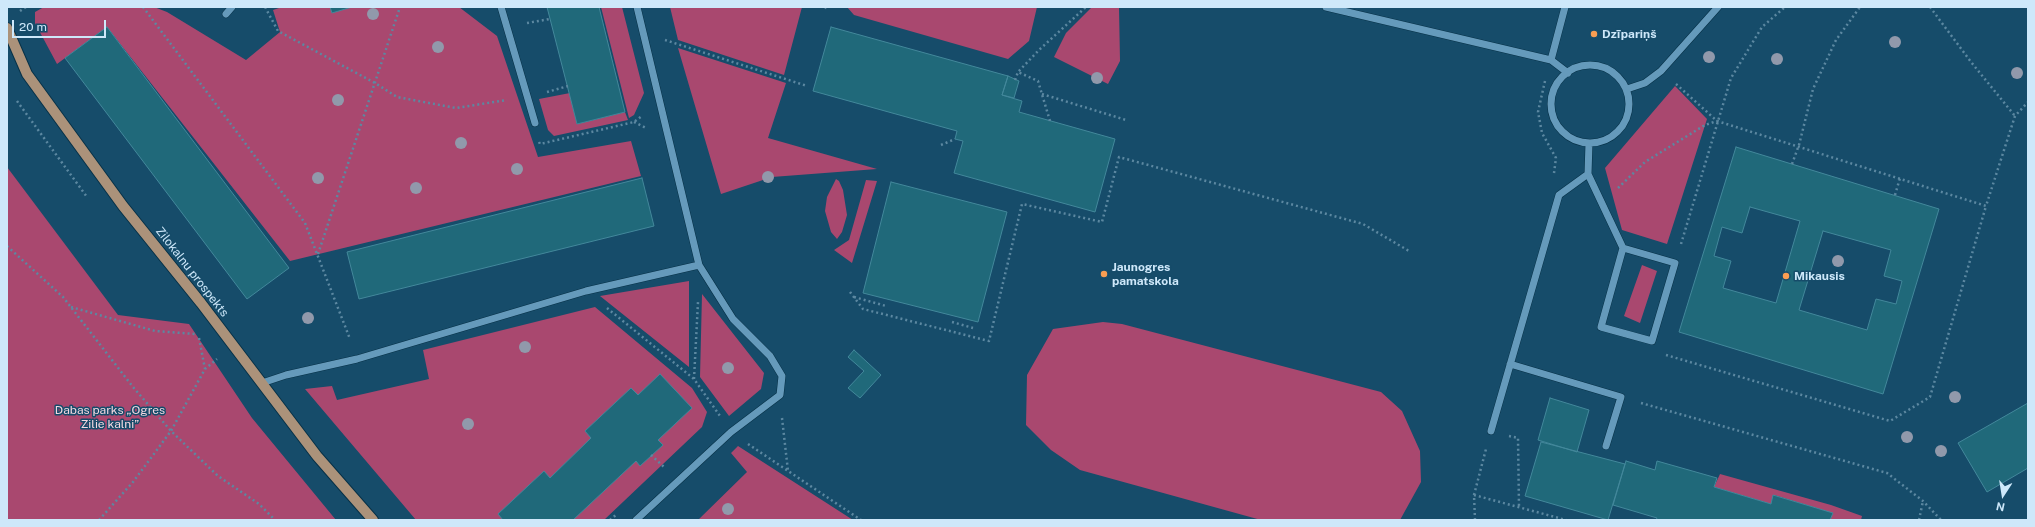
<!DOCTYPE html>
<meta charset="utf-8">
<style>
body{margin:0}
#map{position:relative;width:2035px;height:527px;overflow:hidden;background:#164c6a;font-family:"Public Sans",sans-serif}
canvas{display:block}
.frame{position:absolute;inset:0;border:8px solid #cee8fa;pointer-events:none}
.north{position:absolute;left:1983px;top:475px;width:40px;height:40px;-webkit-text-stroke:3px #164c6a;paint-order:stroke;rotate:192deg;font-size:11px;font-weight:700;line-height:16px;text-align:center;color:#cee8fa}
.north::after{content:'';display:block;margin:auto;width:14px;height:18px;background:#cee8fa;clip-path:polygon(50% 0,100% 100%,50% 72%,0 100%)}
.scale{position:absolute;left:12px;top:20px;width:94px;height:18px;box-sizing:border-box;border:2px solid #cee8fa;border-top:0;padding-left:5px;font-size:12px;line-height:14px;white-space:nowrap;color:#cee8fa;-webkit-text-stroke:3px #164c6a;paint-order:stroke}
</style>
<div id="map">
<canvas width="2035" height="527"></canvas>
<div class="frame"></div>
<div class="north">N</div>
<div class="scale">20 m</div>
</div>
<script>
const ctx = document.querySelector('canvas').getContext('2d');
ctx.lineJoin = 'round';
function paint(path, color) { ctx.fillStyle = color; ctx.fill(path, 'evenodd'); }
const shape = rows => new Path2D(rows.map(r => 'M' + r).join(''));
function stroke(path, color, width, dash) { ctx.strokeStyle = color; ctx.lineWidth = width; ctx.lineCap = dash ? 'butt' : 'round'; ctx.setLineDash(dash || []); ctx.stroke(path); }
function write(font, color, halo, rows, align = 'center') {
  ctx.font = font + ' "Public Sans",sans-serif'; ctx.lineWidth = 3; ctx.setLineDash([]); ctx.textBaseline = 'middle'; ctx.strokeStyle = halo; ctx.fillStyle = color; for (const [text, x, y, turn = 0] of rows) {
    ctx.save(); ctx.translate(x, y); ctx.rotate((+turn || 0) * Math.PI / 180); ctx.textAlign = isNaN(turn) ? turn : align; if (halo) ctx.strokeText(text, 0, 0); ctx.fillText(text, 0, 0); ctx.restore();
  }
}
const green = shape([
 [44,7,154,7,167,12,246,60,280,32,273,10,282,7,459,7,497,36,538,157,631,141,641,176,290,261,107,27,57,64,35,23,35,12],
 [601,7,622,7,644,93,634,115,629,118],
 [670,7,802,7,784,75,678,40],
 [847,7,1037,7,1029,41,1008,59,854,15],
 [1092,7,1119,7,1120,61,1108,84,1054,57,1066,33],
 [678,48,786,83,768,138,877,169,772,177,721,194],
 [1675,86,1707,119,1667,244,1622,230,1605,168],
 [570,93,577,124,625,112,628,120,554,136,548,130,539,99],
 [7,167,118,315,189,324,252,418,336,520,7,520],
 [836,179,839,181,843,190,847,215,842,232,837,239,831,232,825,211,827,197],
 [866,180,877,181,852,263,834,250,849,240],
 [1642,265,1657,271,1640,323,1624,316],
 [689,281,689,367,600,296],
 [702,294,764,373,761,389,729,416,700,377],
 [595,307,692,388,707,412,702,427,604,520,416,520,305,389,332,386,337,400,429,379,423,350],
 [1103,322,1122,324,1381,392,1402,411,1420,451,1421,482,1400,520,1261,520,1080,470,1051,450,1026,425,1027,375,1053,329],
 [738,446,853,520,698,520,747,472,731,453],
 [1720,474,1831,505,1862,516,1861,520,1830,520,1832,513,1774,495,1771,504,1714,487]
]);
const building = shape([
 [330,7,352,7,332,13,330,7],
 [547,7,599,7,625,112,577,124,547,7],
 [107,27,289,268,247,299,65,58,107,27],
 [831,27,1008,76,1002,95,1022,101,1019,112,1115,139,1095,212,954,173,963,141,955,139,957,131,813,91,831,27],
 [1008,76,1019,81,1014,98,1002,95,1008,76],
 [1736,147,1939,209,1883,394,1679,332,1736,147],
 [1750,207,1800,221,1776,303,1723,288,1731,261,1714,256,1722,227,1742,233,1750,207],
 [1823,231,1891,250,1884,276,1902,281,1896,304,1876,299,1867,330,1799,310,1823,231],
 [642,178,654,226,359,299,347,252,642,178],
 [891,182,1007,212,978,322,863,293,891,182],
 [854,350,881,375,860,398,848,388,864,371,848,357,854,350],
 [660,374,692,408,658,440,663,445,640,466,636,461,573,520,503,520,498,514,544,471,550,478,591,438,585,431,631,388,638,395,660,374],
 [1550,398,1589,410,1577,452,1538,440,1550,398],
 [2028,403,2028,468,1987,492,1958,443,2028,403],
 [1541,442,1625,464,1608,520,1525,496,1541,442],
 [1626,461,1655,470,1657,461,1717,478,1714,487,1771,504,1773,495,1833,513,1830,520,1656,520,1657,518,1613,505,1626,461]
]);
const path = shape([
 [143,7,305,223,350,339],
 [265,7,278,31,375,83,397,97,456,108,507,100],
 [825,7,828,10],
 [1930,7,1971,62,2015,116],
 [20,11,26,7],
 [527,23,550,19],
 [665,40,807,86],
 [1015,80,1018,72],
 [1545,81,1538,112,1542,133,1556,158,1554,173],
 [1676,84,1717,121,1986,206,2015,116,2028,102],
 [547,92,568,86],
 [1042,94,1126,120],
 [17,101,87,197],
 [1050,121,1038,81,1018,72,1039,50,1086,7],
 [634,122,646,128],
 [539,142,540,144,634,122,642,116],
 [941,145,955,139],
 [1792,164,1799,145,1813,89,1836,40,1860,7],
 [1618,188,1645,162,1705,125,1717,121],
 [1895,195,1900,178],
 [1681,244,1731,78,1762,27,1785,7],
 [7,246,63,297,133,387,171,431,218,476,259,504,275,520],
 [318,254,399,10,398,7],
 [850,292,863,309,989,341,1022,204,1102,222,1119,157,1363,224,1409,251],
 [854,297,886,306],
 [71,307,155,331,196,334],
 [607,308,694,379,720,416],
 [952,322,973,328],
 [199,338,205,369],
 [1666,355,1890,421,1930,397,1986,206],
 [694,379,698,302],
 [1641,403,1887,473,1923,501,1941,520],
 [782,418,788,471],
 [1509,436,1518,438,1519,507],
 [748,444,861,520],
 [651,455,664,467],
 [1474,495,1566,520],
 [99,520,133,482,171,431,205,369,217,359],
 [610,520,617,514],
 [1475,520,1474,495,1486,449],
 [1919,520,1923,501]
]);
const minor = shape([
 [501,7,535,123],
 [1326,7,1551,60,1568,73],
 [226,14,232,7],
 [1551,60,1565,7],
 '1551 104a39 39 0 1 1 78 0a39 39 0 1 1-78 0Z',
 [1627,89,1645,83,1661,71,1718,7],
 [1589,143,1588,174,1623,248,1601,327,1652,341,1675,263,1623,248],
 [1510,364,1621,397,1606,446],
 [262,383,286,375,357,359,586,291,699,265],
 [1491,431,1559,195,1588,174],
 [636,520,731,432,780,395,782,376,770,356,733,319,699,265,637,7]
]);
const major = shape([
 [7,28,27,74,123,206,201,303,317,456,373,520]
]);
const trees = [
 [373,14],
 [1895,42],
 [438,47],
 [1709,57],
 [1777,59],
 [2017,73],
 [1097,78],
 [338,100],
 [461,143],
 [517,169],
 [768,177],
 [318,178],
 [416,188],
 [1838,261],
 [308,318],
 [525,347],
 [728,368],
 [1955,397],
 [468,424],
 [1907,437],
 [1941,451],
 [728,509]
];
const markers = [
 [1594,34,4,"#fb9e52"],
 [1104,274,4,"#fb9e52"],
 [1786,276,4,"#fb9e52"]
];
const poiNames = [
 ["Dzīpariņš",1602,34],
 ["Jaunogres",1112,267],
 ["pamatskola",1112,281],
 ["Mikausis",1794,276]
];
const streetNames = [
 ["Zilokalnu prospekts",192,272,52]
];
const parkNames = [
 ["Dabas parks „Ogres",110,410],
 ["Zilie kalni”",110,424]
];
paint(green, '#a9486f');
paint(building, '#20697a');
stroke(building, '#43889b', 1);
stroke(minor, '#073147', 8);
stroke(major, '#073147', 12);
stroke(path, '#5c88a1', 2.5, [2, 3]);
stroke(minor, '#659abb', 7);
stroke(major, '#ab927a', 10);
ctx.fillStyle = '#9199ab';
for (const [x, y] of trees) { ctx.beginPath(); ctx.arc(x, y, 6, 0, 2 * Math.PI); ctx.fill(); }
for (const [x, y, r, color] of markers) { const dot = new Path2D(); dot.arc(x, y, r, 0, 2 * Math.PI); ctx.fillStyle = color; ctx.fill(dot); stroke(dot, '#164c6a', 1.5); }
write('bold 12px', '#cee8fa', '#164c6a', poiNames, 'left');
write('12px', '#cee8fa', '#164c6a', streetNames);
write('12px', '#f6d8e1', '#164c6a', parkNames);
</script>
